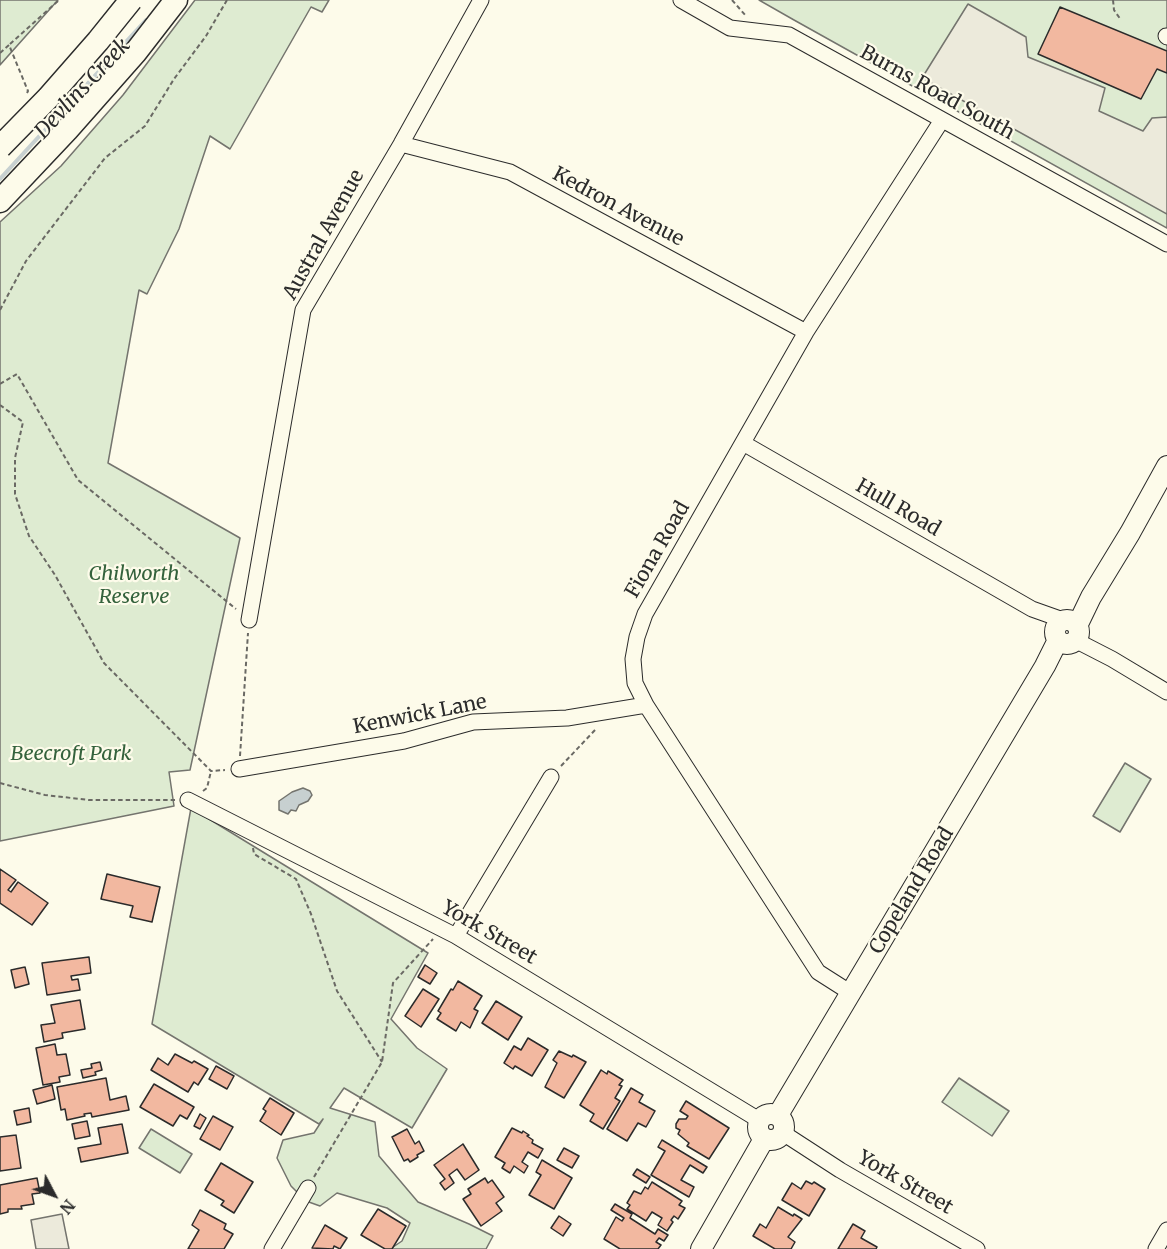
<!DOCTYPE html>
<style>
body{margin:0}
#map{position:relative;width:1167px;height:1249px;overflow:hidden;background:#fdfbea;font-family:Merriweather,serif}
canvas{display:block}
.north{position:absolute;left:24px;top:1165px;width:60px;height:60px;-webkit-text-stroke:4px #fdfbea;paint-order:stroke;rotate:131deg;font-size:16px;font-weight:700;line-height:24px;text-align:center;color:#2b2b2b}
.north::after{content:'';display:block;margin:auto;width:21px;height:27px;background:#2b2b2b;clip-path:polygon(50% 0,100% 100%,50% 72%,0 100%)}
</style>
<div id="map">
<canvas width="1167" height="1249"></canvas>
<div class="north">N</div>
</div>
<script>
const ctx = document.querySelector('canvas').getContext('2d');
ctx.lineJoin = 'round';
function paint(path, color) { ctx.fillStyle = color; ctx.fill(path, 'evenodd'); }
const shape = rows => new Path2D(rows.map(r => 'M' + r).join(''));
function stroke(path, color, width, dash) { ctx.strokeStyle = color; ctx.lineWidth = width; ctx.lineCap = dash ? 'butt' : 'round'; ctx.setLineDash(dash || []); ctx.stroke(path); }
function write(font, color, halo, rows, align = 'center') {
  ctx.font = font + ' Merriweather,serif'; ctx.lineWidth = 4.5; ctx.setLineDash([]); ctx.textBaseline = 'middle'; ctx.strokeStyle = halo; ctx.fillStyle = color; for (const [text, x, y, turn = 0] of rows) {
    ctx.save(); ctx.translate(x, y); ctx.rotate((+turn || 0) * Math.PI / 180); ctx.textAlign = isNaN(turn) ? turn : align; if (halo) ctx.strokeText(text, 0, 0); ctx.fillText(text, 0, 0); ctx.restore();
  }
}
const green = shape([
 [0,0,58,0,0,65,0,0],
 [195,0,329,0,322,12,311,7,230,149,210,136,179,229,147,294,139,290,108,463,240,538,190,770,169,772,174,806,0,841,0,222,61,166,123,95,195,0],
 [759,0,1167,0,1167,228,794,20,759,0],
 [1125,763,1151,779,1120,832,1093,816,1125,763],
 [191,808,428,953,391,1019,417,1048,447,1069,412,1128,344,1088,330,1108,375,1122,379,1156,418,1202,469,1224,493,1236,486,1249,390,1249,402,1241,410,1223,387,1208,337,1193,320,1206,306,1201,291,1186,277,1158,283,1140,314,1133,323,1119,319,1124,152,1024,191,808],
 [959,1078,1009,1111,992,1136,942,1102,959,1078],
 [151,1129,192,1154,180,1173,139,1148,151,1129]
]);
const parking = shape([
 [968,4,1026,37,1028,57,1105,88,1099,111,1143,131,1152,118,1167,117,1167,214,922,78,968,4],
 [62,1214,69,1249,36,1249,31,1220,62,1214]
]);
const water = shape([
 [303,788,310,791,312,795,308,801,299,805,296,811,291,810,288,814,279,810,279,801,292,792,303,788]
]);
const stream = shape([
 [0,179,146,20]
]);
const building = shape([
 [1060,7,1167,51,1167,73,1157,69,1141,99,1038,54,1060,7],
 [0,869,16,880,8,890,11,892,18,882,48,903,32,925,0,903,0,869],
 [107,874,160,887,152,922,130,917,133,906,101,899,107,874],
 [89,957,91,973,71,976,72,980,78,979,80,990,47,995,42,963,89,957],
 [425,965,437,973,430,984,418,977,425,965],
 [25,967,29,984,15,988,11,970,25,967],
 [458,981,482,996,474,1009,478,1011,470,1028,461,1022,456,1031,437,1019,441,1013,438,1011,451,989,453,990,458,981],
 [423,989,439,999,421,1027,405,1016,423,989],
 [80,1000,85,1029,62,1033,63,1038,44,1042,41,1025,55,1023,51,1005,80,1000],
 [496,1001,522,1017,508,1040,482,1023,496,1001],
 [528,1038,548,1050,532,1076,515,1066,513,1069,504,1063,514,1046,521,1050,528,1038],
 [55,1044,57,1055,66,1054,70,1075,59,1077,60,1082,43,1085,36,1048,55,1044],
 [559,1051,572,1057,573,1055,586,1062,564,1098,545,1087,557,1063,553,1060,559,1051],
 [175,1054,192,1063,194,1061,208,1069,198,1085,194,1082,188,1092,151,1070,158,1058,168,1065,175,1054],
 [100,1062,102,1070,95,1072,96,1075,83,1078,81,1070,92,1068,91,1064,100,1062],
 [216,1066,234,1076,227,1089,209,1079,216,1066],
 [601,1070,607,1074,608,1071,623,1080,619,1085,622,1086,615,1098,620,1101,603,1129,590,1121,594,1114,580,1105,601,1070],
 [106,1078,110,1100,126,1096,129,1110,92,1117,91,1113,84,1114,85,1116,67,1120,65,1109,61,1110,57,1087,106,1078],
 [154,1084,194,1107,187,1119,180,1115,173,1126,140,1107,154,1084],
 [52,1085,55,1099,37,1104,33,1090,52,1085],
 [631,1088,643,1095,639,1102,655,1111,646,1127,638,1123,627,1141,607,1129,631,1088],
 [270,1098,294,1113,281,1135,260,1121,266,1111,263,1109,270,1098],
 [686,1101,729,1128,709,1159,687,1146,689,1143,678,1134,680,1130,676,1128,676,1124,679,1119,686,1119,688,1116,680,1111,686,1101],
 [29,1108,31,1122,17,1125,14,1111,29,1108],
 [200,1114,206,1118,200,1129,194,1126,200,1114],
 [213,1116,233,1127,220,1150,200,1139,213,1116],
 [87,1121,90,1136,75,1139,72,1124,87,1121],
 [122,1124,128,1153,81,1162,78,1148,101,1144,98,1128,122,1124],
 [512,1128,522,1133,523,1131,529,1135,527,1136,533,1140,532,1143,543,1149,538,1158,528,1152,522,1162,528,1166,524,1173,514,1166,510,1173,502,1168,505,1163,495,1157,512,1128],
 [407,1129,415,1144,419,1141,424,1151,417,1155,418,1157,410,1162,408,1159,404,1161,392,1137,407,1129],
 [16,1135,21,1168,0,1171,0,1137,16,1135],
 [662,1140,707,1167,703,1173,690,1165,681,1180,694,1187,689,1197,651,1175,665,1151,658,1147,662,1140],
 [463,1144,479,1170,465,1180,457,1169,449,1175,454,1183,445,1190,440,1183,445,1179,434,1165,463,1144],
 [564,1148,579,1156,572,1168,557,1160,564,1148],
 [542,1160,572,1178,554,1209,529,1195,541,1175,536,1172,542,1160],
 [221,1163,253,1182,234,1213,221,1205,224,1201,205,1190,221,1163],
 [637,1169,650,1177,646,1183,633,1175,637,1169],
 [37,1178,40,1193,32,1194,34,1204,21,1206,22,1209,8,1209,8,1212,0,1214,0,1185,37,1178],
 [485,1178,488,1183,492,1180,504,1197,496,1203,502,1211,481,1226,463,1199,471,1194,468,1189,485,1178],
 [806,1181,812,1184,814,1182,825,1189,809,1216,782,1200,792,1183,801,1189,806,1181],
 [652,1182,682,1201,679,1205,685,1208,678,1219,674,1216,671,1220,673,1222,667,1231,658,1225,662,1218,652,1212,646,1221,627,1209,630,1205,627,1203,634,1191,641,1194,645,1187,648,1189,652,1182],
 [615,1204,632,1214,630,1218,655,1234,658,1229,668,1235,664,1241,659,1238,656,1242,661,1245,658,1249,620,1249,604,1239,616,1217,622,1221,624,1218,611,1210,615,1204],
 [778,1207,793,1216,794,1214,802,1219,788,1237,795,1242,791,1249,775,1249,753,1236,760,1224,766,1228,778,1207],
 [378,1209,406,1226,392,1249,385,1249,361,1235,378,1209],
 [200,1210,226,1224,224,1229,233,1234,224,1249,188,1249,199,1230,192,1225,200,1210],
 [559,1216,571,1224,563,1236,551,1228,559,1216],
 [853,1224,865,1231,861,1238,877,1247,876,1249,838,1249,853,1224],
 [325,1225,347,1238,340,1249,334,1246,333,1249,312,1248,325,1225]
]);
const path = shape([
 [732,0,746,16],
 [1113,0,1114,10,1121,20],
 [10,44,59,0],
 [0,53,9,45,28,91,27,93],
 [0,310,26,261,105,158,145,126,174,79,206,36,227,0],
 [0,384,17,374,78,480,236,609],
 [0,405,23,422,15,458,15,494,29,536,55,575,104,663,211,771,225,770],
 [240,756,248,633],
 [561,766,596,729],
 [0,783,45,795,89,800,175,800],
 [203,791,207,788,211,771],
 [253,848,254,854,296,879,311,914,337,991,382,1062],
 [314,1177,382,1062,393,983,433,939]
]);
const minor = shape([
 [681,0,730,28,789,35,1167,244],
 [1166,36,1167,37],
 [401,144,510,172,806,332],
 [743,443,1032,609,1063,620],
 [249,620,303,310,401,144,481,0],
 [1075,640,1112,659,1167,692],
 [239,769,404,741,473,722,567,718,646,705],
 [188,800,456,936,759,1120],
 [456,936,551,777],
 [851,993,818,972,646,705,635,683,633,659,637,637,645,614,806,332,942,120],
 [783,1133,840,1170,977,1249],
 [272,1249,308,1188],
 [1156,1249,1167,1230]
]);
const major = shape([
 '1055 632a12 12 0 1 1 24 0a12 12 0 1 1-24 0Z',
 [1077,626,1091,597,1130,533,1167,466],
 '758 1127a13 13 0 1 1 26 0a13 13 0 1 1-26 0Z',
 [778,1115,1045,666,1058,640],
 [701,1249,764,1139]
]);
const highway = shape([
 [0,201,67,130,135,53,176,0]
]);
const highwayBridge = shape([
 [0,147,48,98,98,41,131,0]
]);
const streetNames = [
 ["Burns Road South",937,93,29],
 ["Kedron Avenue",618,207,28],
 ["Austral Avenue",324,235,-61],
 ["Hull Road",898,508,30],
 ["Fiona Road",658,550,-60],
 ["Kenwick Lane",420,715,-11],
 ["Copeland Road",912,891,-59],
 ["York Street",489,933,30],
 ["York Street",905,1183,30]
];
const parkNames = [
 ["Chilworth",134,574],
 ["Reserve",134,597],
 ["Beecroft Park",71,754]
];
const waterNames = [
 ["Devlins Creek",83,89,-47]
];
paint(green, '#deebd1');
stroke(green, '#74746e', 1.5);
paint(parking, '#eceadb');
stroke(parking, '#74746e', 1.5);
paint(water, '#c7d0d0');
stroke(water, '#74746e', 1.5);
stroke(stream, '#c7d0d0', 4);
paint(building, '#f2b8a0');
stroke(building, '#2b2b2b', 1.5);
stroke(minor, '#2b2b2b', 17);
stroke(major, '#2b2b2b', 22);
stroke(highway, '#2b2b2b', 25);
stroke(path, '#6a6964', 2, [4.5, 3]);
stroke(minor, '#fdfbea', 15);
stroke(major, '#fdfbea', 20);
stroke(highway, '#fdfbea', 22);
stroke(highwayBridge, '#2b2b2b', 25, []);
stroke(highwayBridge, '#fdfbea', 22);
write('20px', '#2b2b2b', '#fdfbea', streetNames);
write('italic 20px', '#34623c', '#fdfbea', parkNames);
write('italic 21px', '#2b2b2b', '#fdfbea', waterNames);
</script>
